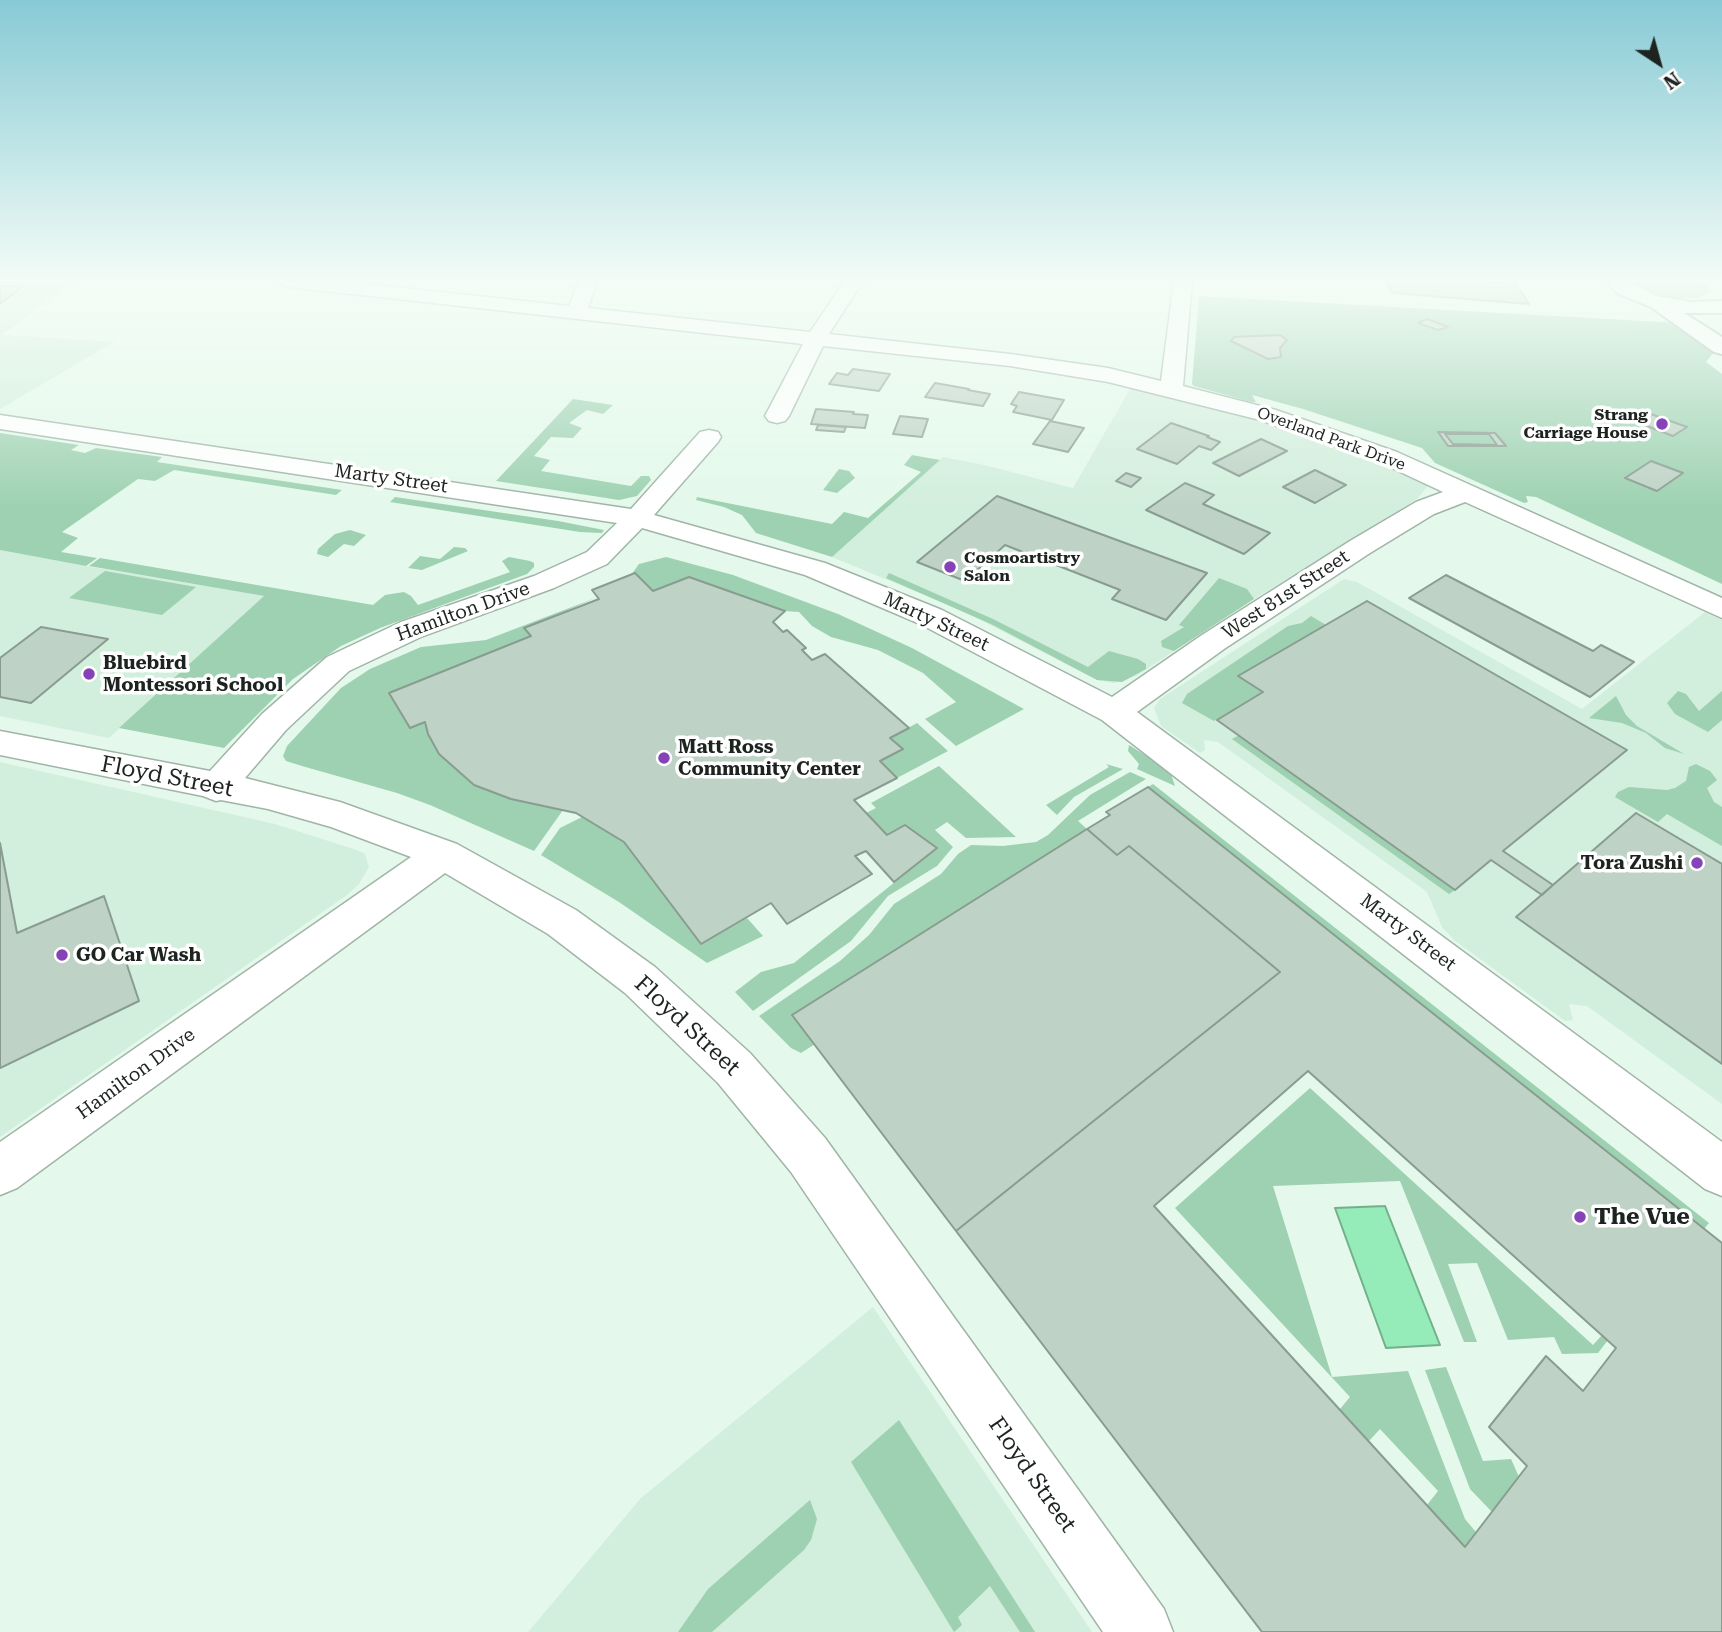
<!DOCTYPE html>
<style>
body{margin:0}
#map{position:relative;width:1722px;height:1632px;overflow:hidden;background:#e4f9eb;font-family:"Roboto Serif",serif}
canvas{display:block}
.north{position:absolute;left:1624px;top:28px;width:70px;height:70px;-webkit-text-stroke:5px #fff;paint-order:stroke;rotate:144deg;font-size:19px;font-weight:700;line-height:28px;text-align:center;color:#1d2420}
.north::after{content:'';display:block;margin:auto;width:24px;height:32px;background:#1d2420;clip-path:polygon(50% 0,100% 100%,50% 72%,0 100%)}
</style>
<div id="map">
<canvas width="1722" height="1632"></canvas>
<div class="north">N</div>
</div>
<script>
const ctx = document.querySelector('canvas').getContext('2d');
ctx.lineJoin = 'round';
function paint(path, color) { ctx.fillStyle = color; ctx.fill(path, 'evenodd'); }
const shape = rows => new Path2D(rows.map(r => 'M' + r).join(''));
function stroke(path, color, width, dash) { ctx.strokeStyle = color; ctx.lineWidth = width; ctx.lineCap = dash ? 'butt' : 'round'; ctx.setLineDash(dash || []); ctx.stroke(path); }
function write(font, color, halo, rows, align = 'center') {
  ctx.font = font + ' "Roboto Serif",serif'; ctx.lineWidth = 7; ctx.setLineDash([]); ctx.textBaseline = 'middle'; ctx.strokeStyle = halo; ctx.fillStyle = color; for (const [text, x, y, turn = 0] of rows) {
    ctx.save(); ctx.translate(x, y); ctx.rotate((+turn || 0) * Math.PI / 180); ctx.textAlign = isNaN(turn) ? turn : align; if (halo) ctx.strokeText(text, 0, 0); ctx.fillText(text, 0, 0); ctx.restore();
  }
}
const built = shape([
 [0,281,74,281,2,335,114,342,0,409],
 [1131,387,1272,422,1332,442,1428,483,1428,486,1417,499,1254,599,1136,676,1114,683,1097,680,963,611,832,557,943,457,984,465,1073,488],
 [0,550,86,566,264,596,109,738,0,716],
 [1344,579,1357,582,1582,709,1705,612,1722,620,1722,1104,1587,1006,1569,1004,1573,1020,1565,1021,1454,940,1442,927,1427,892,1218,742,1204,740,1205,750,1200,753,1161,726,1154,708,1160,699],
 [0,762,275,824,357,850,365,854,369,867,359,884,347,895,0,1137],
 [873,1307,1092,1632,528,1632,641,1498]
]);
const green = shape([
 [1637,281,1696,281,1708,286,1711,292,1698,298,1675,298,1648,292,1637,286],
 [1199,296,1679,323,1714,352,1706,362,1722,374,1722,584,1536,497,1526,496,1528,502,1524,503,1435,463,1422,448,1303,409,1252,395,1256,402,1251,402,1194,386,1192,384],
 [573,399,613,405,603,414,587,410,569,423,582,428,573,438,551,437,534,456,550,460,541,471,631,486,641,476,649,476,651,480,637,496,619,500,496,481],
 [0,433,79,445,71,450,85,453,96,448,162,457,157,462,342,490,336,495,174,470,155,481,138,479,62,532,78,538,61,552,97,558,86,566,0,550],
 [912,455,940,460,832,557,756,533,742,515,724,507,696,500,697,497,832,524,844,512,868,518,921,472,904,465],
 [839,469,849,471,855,478,837,493,823,490],
 [395,497,558,521,604,530,602,533,580,532,390,502],
 [350,530,366,535,354,546,344,544,328,557,317,554,318,549,335,534],
 [454,547,465,548,468,551,422,570,408,568,420,556,440,559],
 [509,557,530,561,534,563,534,567,527,574,380,628,341,646,293,679,224,748,119,728,264,596,89,566,100,558,373,605,385,595,404,592,411,596,418,605,510,572,502,561],
 [666,557,733,575,838,614,912,648,1024,709,956,746,925,719,956,702,923,673,878,650,831,637,812,626,799,612,785,611,689,577,653,591,635,573,631,575,639,564],
 [105,571,196,587,162,615,69,598],
 [889,573,993,619,1088,667,1109,651,1138,659,1146,664,1146,669,1122,682,1097,680,993,625,886,578],
 [1219,578,1247,589,1254,599,1174,651,1162,647,1161,641,1184,627,1179,625],
 [598,597,525,628,531,636,390,693,410,728,425,722,428,734,439,754,473,785,511,799,563,810,534,851,430,805,397,793,302,766,286,761,283,756,287,746,341,688,370,669,421,647,486,640],
 [1311,616,1326,625,1239,676,1263,692,1214,721,1182,703,1187,694,1288,626,1302,623],
 [1678,691,1686,694,1699,711,1722,691,1722,720,1708,732,1675,714,1667,703],
 [1616,696,1626,715,1637,726,1684,754,1665,748,1646,733,1622,723,1589,718],
 [917,723,948,751,897,778,880,761,902,749,890,738],
 [1239,735,1455,890,1449,894,1232,739],
 [1129,745,1170,771,1175,786,1137,769,1139,764,1128,751],
 [1106,764,1123,769,1074,797,1057,815,1046,805,1109,767],
 [1696,764,1710,771,1717,780,1707,788,1714,802,1722,807,1722,846,1667,814,1658,822,1615,797,1618,792,1629,787,1667,790,1675,788,1686,781,1689,767],
 [939,766,1016,837,966,838,947,822,935,830,953,847,937,866,888,896,851,941,753,1011,735,992,761,972,794,963,936,849,905,825,887,835,866,813,876,808,871,803],
 [1130,772,1146,779,1078,821,1087,829,793,1015,815,1044,801,1053,791,1048,759,1016,840,961,869,935,894,904,941,874,958,854,971,845,1003,846,1036,842,1048,835,1090,795],
 [1153,784,1709,1223,1704,1229,1148,787],
 [582,817,624,842,701,944,747,918,763,936,707,963,619,902,541,855,560,828],
 [1310,1088,1593,1345,1602,1335,1608,1340,1598,1353,1562,1354,1554,1337,1508,1340,1477,1263,1448,1264,1477,1342,1464,1342,1400,1181,1273,1186,1332,1377,1408,1371,1465,1519,1476,1532,1465,1547,1427,1505,1438,1491,1380,1429,1369,1441,1340,1409,1350,1397,1175,1208],
 [1446,1367,1483,1461,1511,1459,1519,1477,1492,1512,1470,1489,1425,1370],
 [899,1420,1035,1632,1020,1632,990,1586,958,1617,962,1625,954,1632,851,1462],
 [810,1500,817,1519,811,1540,804,1550,712,1632,678,1632,708,1589]
]);
const water = shape([
 [1385,1206,1440,1345,1386,1348,1335,1208,1385,1206]
]);
const building = shape([
 [1387,281,1469,281,1516,284,1529,304,1392,293,1387,281],
 [0,286,23,286,0,304,0,286],
 [1427,319,1448,327,1438,330,1418,323,1427,319],
 [1280,335,1287,340,1280,348,1281,357,1268,359,1231,341,1234,337,1280,335],
 [853,369,890,374,879,391,829,384,837,373,848,375,853,369],
 [935,383,969,389,968,390,990,394,983,406,925,397,935,383],
 [1019,392,1064,400,1052,420,1013,412,1017,406,1011,404,1019,392],
 [816,409,854,412,853,414,868,415,865,428,811,424,816,409],
 [1648,413,1673,422,1687,427,1673,436,1634,421,1648,413],
 [900,416,928,419,922,437,893,434,900,416],
 [1050,421,1084,428,1068,452,1033,444,1050,421],
 [1171,423,1209,436,1207,437,1220,442,1211,450,1199,446,1177,464,1137,449,1171,423],
 [818,425,846,427,844,432,816,430,818,425],
 [1438,432,1495,433,1506,446,1448,446,1438,432],
 [1445,434,1489,434,1497,445,1453,444,1445,434],
 [1261,439,1287,451,1239,476,1213,463,1261,439],
 [1651,461,1683,473,1657,491,1625,478,1651,461],
 [1315,470,1346,485,1315,503,1283,487,1315,470],
 [1126,473,1141,478,1131,487,1116,481,1126,473],
 [1185,483,1214,495,1203,504,1270,533,1244,554,1146,510,1185,483],
 [997,496,1207,573,1166,620,1112,599,1120,590,1005,545,965,581,917,562,997,496],
 [635,573,653,591,689,577,785,611,773,622,783,632,787,630,806,648,802,650,812,660,825,654,909,728,890,738,903,749,880,761,897,778,854,800,887,835,905,825,937,848,894,882,866,851,855,856,872,874,787,924,771,903,701,944,624,842,576,813,511,799,474,785,439,754,428,734,425,722,410,728,389,693,531,636,524,628,599,599,592,590,635,573],
 [1446,575,1593,651,1601,645,1634,662,1590,697,1409,598,1446,575],
 [1367,601,1627,750,1503,851,1553,885,1542,895,1491,860,1455,890,1217,720,1263,692,1238,676,1367,601],
 [41,627,108,639,31,703,0,697,0,658,41,627],
 [1148,787,1722,1243,1722,1632,1262,1632,956,1231,1280,972,1129,846,1117,855,1087,829,1110,815,1106,812,1148,787],
 [1308,1071,1616,1348,1583,1391,1546,1356,1489,1427,1527,1466,1465,1547,1154,1206,1308,1071],
 [1636,813,1722,864,1722,1064,1516,917,1636,813],
 [1087,829,1117,855,1129,846,1280,972,956,1231,792,1015,1087,829],
 [0,843,17,933,104,896,139,1001,0,1068,0,843]
]);
const minor = shape([
 [280,281,339,281,569,306,579,281,597,281,588,308,810,332,845,281,863,281,829,334,1010,354,1108,368,1161,381,1174,281,1192,281,1183,386,1276,410,1397,452,1722,598,1722,618,1465,502,1434,514,1370,553,1224,649,1137,712,1722,1142,1722,1196,1705,1189,1102,720,920,624,805,575,642,528,607,564,554,588,423,636,349,671,286,730,245,778,340,802,457,844,576,910,655,967,750,1053,825,1138,1164,1609,1173,1632,1103,1632,791,1172,718,1083,625,993,548,934,445,873,17,1188,0,1195,0,1142,411,857,331,827,268,809,221,800,216,801,203,796,0,755,0,731,210,771,262,714,327,657,401,622,534,576,587,552,617,523,0,429,0,415,631,509,700,432,709,430,718,432,721,437,718,442,654,515,825,563,942,610,1112,697,1202,635,1350,541,1416,502,1443,492,1379,462,1260,420,1108,382,1010,366,823,346,789,416,785,421,777,423,769,421,765,416,803,344,289,287,282,285,280,281]
]);
const secondary = shape([
 [1605,281,1627,281,1656,296,1692,302,1722,301,1722,313,1684,313,1722,337,1722,354,1714,352,1651,307,1619,294,1605,281]
]);
const markers = [
 [1662,424,7,"#8543b7"],
 [950,567,7,"#8543b7"],
 [89,674,7,"#8543b7"],
 [664,758,7,"#8543b7"],
 [1697,863,7,"#8543b7"],
 [62,955,7,"#8543b7"],
 [1580,1217,7,"#8543b7"]
];
const farPoinames = [
 ["Strang",1648,415],
 ["Carriage House",1648,433],
 ["Cosmoartistry",964,558,"left"],
 ["Salon",964,576,"left"]
];
const farStreetnames = [
 ["Overland Park Drive",1331,439,20]
];
const streetNames = [
 ["Marty Street",391,479,8],
 ["West 81st Street",1286,595,-33],
 ["Hamilton Drive",463,612,-20],
 ["Marty Street",936,622,25],
 ["Marty Street",1408,933,37],
 ["Hamilton Drive",136,1074,-36]
];
const poiNames = [
 ["Bluebird",103,663],
 ["Montessori School",103,685],
 ["Matt Ross",678,747],
 ["Community Center",678,769],
 ["Tora Zushi",1683,863,"right"],
 ["GO Car Wash",76,955]
];
const nearStreetnames = [
 ["Floyd Street",167,777,11],
 ["Floyd Street",687,1026,43],
 ["Floyd Street",1032,1475,55]
];
const nearPoinames = [
 ["The Vue",1594,1217]
];
paint(built, '#d2eedc');
paint(green, '#9dd1b1');
paint(water, '#96ecb9');
stroke(water, '#72b08b', 2);
paint(building, '#bed2c5');
stroke(building, '#899c90', 2);
stroke(minor, '#a0b4a7', 3);
stroke(secondary, '#a0b4a7', 4);
paint(minor, '#fff');
paint(secondary, '#fff');
const sky = ctx.createLinearGradient(0, 0, 0, 509);
sky.addColorStop(0, '#87cad5');
sky.addColorStop(0.55, '#f3fcf6');
sky.addColorStop(1, '#f3fcf600');
ctx.fillStyle = sky;
ctx.fillRect(0, 0, 1722, 509);
for (const [x, y, r, color] of markers) { const dot = new Path2D(); dot.arc(x, y, r, 0, 2 * Math.PI); ctx.fillStyle = color; ctx.fill(dot); stroke(dot, '#fff', 2.5); }
write('bold 16px', '#1d2420', '#fff', farPoinames, 'right');
write('16px', '#1d2420', '#fff', farStreetnames);
write('19px', '#1d2420', '#fff', streetNames);
write('bold 19px', '#1d2420', '#fff', poiNames, 'left');
write('23px', '#1d2420', '#fff', nearStreetnames);
write('bold 23px', '#1d2420', '#fff', nearPoinames, 'left');
</script>
